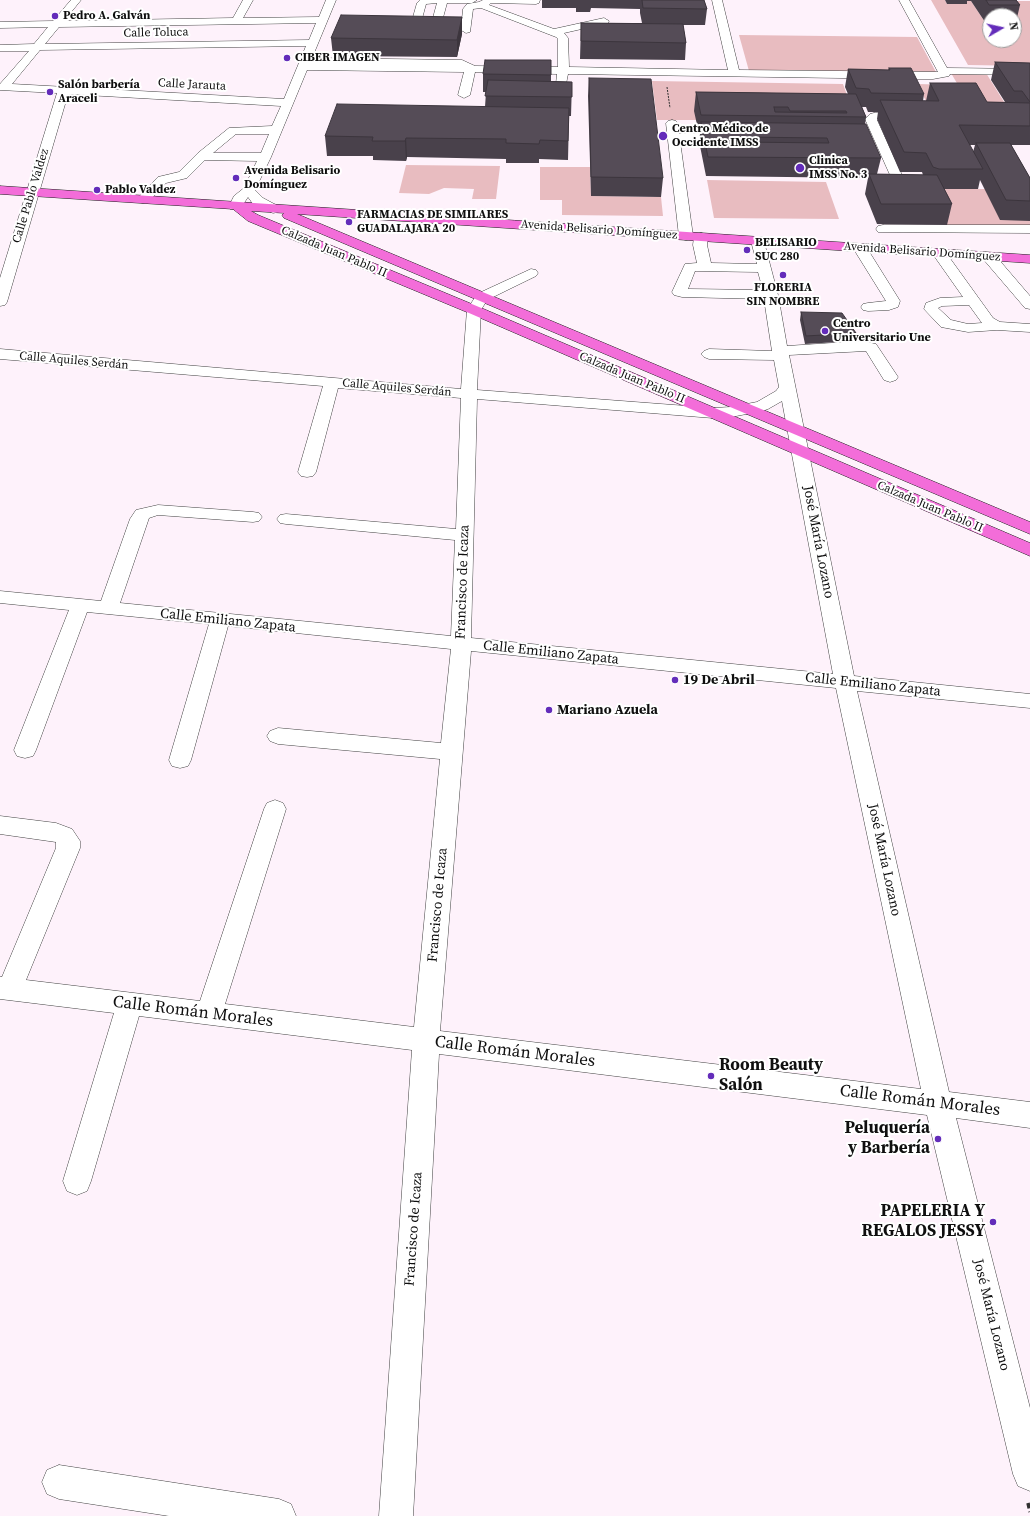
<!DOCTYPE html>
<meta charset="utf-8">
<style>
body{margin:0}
#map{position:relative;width:1030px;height:1516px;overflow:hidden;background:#fef2fb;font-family:"Source Serif 4",serif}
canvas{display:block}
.north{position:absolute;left:982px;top:8px;width:40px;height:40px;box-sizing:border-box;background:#fff;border:1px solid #9f9f9f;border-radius:50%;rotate:81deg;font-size:11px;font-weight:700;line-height:16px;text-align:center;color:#0f0f0f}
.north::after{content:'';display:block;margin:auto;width:14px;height:18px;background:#632cba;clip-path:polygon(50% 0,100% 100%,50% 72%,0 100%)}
</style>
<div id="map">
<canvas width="1030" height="1516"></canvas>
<div class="north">N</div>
</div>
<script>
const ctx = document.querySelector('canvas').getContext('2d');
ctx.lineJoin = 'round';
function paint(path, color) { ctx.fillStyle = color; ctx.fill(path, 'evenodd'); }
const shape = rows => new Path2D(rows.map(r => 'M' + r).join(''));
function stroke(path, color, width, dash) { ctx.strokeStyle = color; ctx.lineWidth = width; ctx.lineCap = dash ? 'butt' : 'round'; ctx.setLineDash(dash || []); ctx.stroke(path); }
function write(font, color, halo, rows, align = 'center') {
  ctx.font = font + ' "Source Serif 4",serif'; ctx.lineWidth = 4; ctx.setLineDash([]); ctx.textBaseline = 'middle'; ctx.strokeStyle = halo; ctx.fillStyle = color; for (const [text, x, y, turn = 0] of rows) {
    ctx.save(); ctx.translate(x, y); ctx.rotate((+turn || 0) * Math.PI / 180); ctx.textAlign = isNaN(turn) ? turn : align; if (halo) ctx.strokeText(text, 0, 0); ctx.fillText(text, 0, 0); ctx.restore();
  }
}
const green = shape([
 [931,0,945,0,947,4,966,4,964,1,971,1,985,22,990,22,990,40,1014,40,1014,16,1000,1,1030,1,1030,66,968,65],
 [739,35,917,37,937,74,749,71],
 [951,73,986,73,1009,110,926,101,917,84,958,85],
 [652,81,843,84,853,112,696,120,657,120],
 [406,165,500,166,496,199,472,199,474,189,444,188,429,194,399,193],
 [540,167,590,167,591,196,661,197,663,216,562,215,562,200,540,200],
 [707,180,826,182,839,219,714,218],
 [928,187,934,189,985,189,1030,221,1030,225,947,225]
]);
const pathFar1 = shape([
 [667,87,670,108]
]);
const path = shape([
 [1028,1503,1030,1512]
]);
const minor = shape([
 [71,0,81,0,64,21,233,18,243,0,253,0,243,18,319,17,326,0,336,0,312,58,462,60,475,66,558,67,558,39,556,37,481,8,473,9,470,32,466,33,461,30,463,9,467,4,479,2,483,0,540,0,539,3,536,4,491,3,489,5,554,29,604,18,609,21,608,23,564,33,568,38,569,67,728,70,712,0,722,0,739,70,938,72,899,0,909,0,947,68,1030,69,1030,75,950,74,949,76,933,79,910,79,568,74,566,84,561,87,556,84,557,74,475,72,470,95,464,98,458,95,464,72,307,70,271,157,255,190,263,198,278,206,280,209,278,212,273,213,253,204,248,197,240,209,230,209,229,206,234,196,244,188,257,161,205,160,187,178,166,183,148,202,143,203,138,202,137,199,158,177,179,172,198,153,229,128,272,126,281,106,68,94,7,302,5,305,0,306,0,278,57,93,0,90,0,84,29,51,0,51,0,45,34,44,48,27,0,28,0,22,53,21,71,0],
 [316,23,309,40,45,44,59,27,316,23],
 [306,46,284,99,12,84,40,50,306,46],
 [236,134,269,134,261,153,213,153,236,134],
 [420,0,477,0,472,3,447,3,441,25,436,28,431,25,437,3,426,4,420,26,416,27,411,24,417,3,420,0],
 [874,113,907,113,911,114,913,116,911,118,907,119,877,120,906,184,904,187,900,188,896,187,894,184,865,119,870,114,874,113],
 [672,120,676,121,678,123,679,134,730,134,734,135,736,138,734,141,730,142,680,141,693,236,691,239,686,240,681,239,679,236,666,123,668,121,672,120],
 [883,225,1030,225,1030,233,878,232,876,229,878,226,883,225],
 [701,233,706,234,708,237,707,245,711,263,757,264,751,241,753,238,763,238,778,295,787,346,862,341,876,344,898,377,896,380,890,382,884,380,866,351,789,355,854,676,1030,694,1030,708,857,691,949,1092,1030,1102,1030,1128,956,1118,1030,1408,1030,1491,1018,1486,1013,1474,927,1115,439,1054,413,1516,379,1516,412,1050,139,1016,91,1181,87,1191,77,1195,67,1191,63,1181,114,1013,0,999,0,977,2,977,56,848,56,842,0,834,0,816,56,823,72,829,80,841,80,848,26,980,200,1001,264,809,267,803,275,800,283,803,286,809,225,1004,414,1027,440,759,278,744,270,741,267,736,270,731,278,728,441,743,451,649,228,626,191,760,188,766,180,768,172,766,169,760,209,624,87,612,36,750,33,756,25,758,17,756,14,750,69,610,0,603,0,591,101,601,130,519,136,510,158,505,253,512,259,513,262,517,259,521,253,522,158,515,149,518,120,603,451,636,455,540,286,524,280,523,277,519,280,515,286,514,456,529,461,398,338,388,316,472,313,476,307,477,301,476,298,472,323,386,0,359,0,349,461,389,467,310,477,294,531,269,536,270,538,273,536,276,487,300,481,310,477,390,713,408,731,407,757,402,776,391,779,387,774,360,709,359,704,357,701,354,704,351,709,349,772,351,764,299,682,297,674,295,672,292,685,264,697,263,693,245,694,237,696,234,701,233],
 [695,271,758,272,763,290,688,289,695,271],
 [477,399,713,418,731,417,762,411,768,409,782,401,833,674,471,638,477,399],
 [471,651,836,688,921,1089,440,1031,471,651],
 [860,244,865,245,900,301,898,307,889,310,868,311,863,310,861,307,863,304,868,303,886,301,853,248,855,245,860,244],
 [939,249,944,250,993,318,1000,322,1030,324,1030,332,997,330,968,332,941,327,924,309,926,303,940,298,963,297,932,253,934,250,939,249],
 [969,305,982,323,968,324,951,320,938,308,942,306,969,305],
 [989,253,994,254,1030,296,1030,309,1025,308,984,260,982,257,984,254,989,253],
 [59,1465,279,1499,291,1504,296,1516,169,1516,59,1499,47,1494,42,1482,47,1470,59,1465]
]);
const major = shape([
 [0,186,1030,255,1030,263,297,214,1030,522,1030,534,284,218,282,215,284,213,251,211,258,215,479,307,1030,543,1030,556,469,313,248,221,233,209,0,194,0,186]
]);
const wall = shape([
 [542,0,704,0,707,9,705,25,683,25,686,43,685,60,580,59,581,23,642,23,640,13,640,9,591,8,590,12,576,12,576,8,542,8],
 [941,0,1016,0,1020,5,1016,22,1014,22,1014,16,990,16,990,22,985,22,971,1,967,1,967,4,947,4,945,0],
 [462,17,462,34,457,57,333,56,331,38],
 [551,60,551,81,572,82,571,116,569,116,568,160,539,159,539,163,506,163,506,159,407,157,406,161,373,160,373,156,327,156,325,136,485,107,486,92,483,92,483,74],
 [995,62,1030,63,1030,145,1011,145,1030,178,1030,221,1000,220,980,180,978,189,944,189,952,204,947,225,877,224,865,194,868,178,706,176,699,141,700,134,699,134,694,111,696,92,848,94,845,87,848,69,888,70,889,68,924,94,923,101,926,101,930,83,987,102,1005,102,991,80],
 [862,107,866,107,868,112,878,112,877,119,900,172,922,172,923,175,877,174,881,158,865,124,866,117],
 [969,145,975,145,973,152],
 [589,78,663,178,661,197,591,196,588,96],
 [801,312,856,333,855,341,805,344,800,320]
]);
const shadedWall = shape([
 [462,17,462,34,457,57,457,40],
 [406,138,407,157,406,161,405,141]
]);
const building = shape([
 [642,0,704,0,707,9,643,8,642,0],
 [986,0,1016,0,1020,5,989,5,986,0],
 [341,15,462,17,457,40,331,38,341,15],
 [581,23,683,24,686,43,581,41,581,23],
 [485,60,551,60,551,75,483,74,485,60],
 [995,62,1030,63,1030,102,1022,91,1014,91,995,62],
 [889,68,911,68,924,94,871,93,869,89,856,88,848,69,890,70,889,68],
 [589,78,651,79,663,178,591,177,589,78],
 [488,80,572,82,572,97,485,96,488,80],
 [930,83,976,83,987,102,1030,103,1030,126,959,125,983,169,939,169,933,167,926,153,904,152,880,100,939,101,930,83],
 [696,92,856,94,866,117,701,115,696,92],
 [774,107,788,107,790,111,846,111,847,113,775,112,774,107],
 [337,104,569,108,568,141,540,140,539,144,506,143,506,139,406,138,405,141,372,141,373,137,325,136,337,104],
 [701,122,866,124,881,158,708,157,701,122],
 [738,137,827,138,829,143,739,142,738,137],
 [976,143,1010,143,1030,178,1030,201,1006,200,976,143],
 [869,174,937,175,952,204,881,204,869,174],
 [801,312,842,313,856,333,806,336,801,312]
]);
const markers = [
 [55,16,4,"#632cba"],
 [287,58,4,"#632cba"],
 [50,92,4,"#632cba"],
 [663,136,5,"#632cba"],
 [800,168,5,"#632cba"],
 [236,178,4,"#632cba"],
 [97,190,4,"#632cba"],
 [349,222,4,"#632cba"],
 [747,250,4,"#632cba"],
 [783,275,4,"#632cba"],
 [825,331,4,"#632cba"],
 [675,680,4,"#632cba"],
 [549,710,4,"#632cba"],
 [711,1076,4,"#632cba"],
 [938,1139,4,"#632cba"],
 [993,1222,4,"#632cba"]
];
const farPoinames = [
 ["Pedro A. Galván",63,16],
 ["CIBER IMAGEN",295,58],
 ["Salón barbería",58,85],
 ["Araceli",58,99],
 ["Centro Médico de",672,129],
 ["Occidente IMSS",672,143],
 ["Clinica",809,161],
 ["IMSS No. 3",809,175],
 ["Avenida Belisario",244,171],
 ["Domínguez",244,185],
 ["Pablo Valdez",105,190],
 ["FARMACIAS DE SIMILARES",357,215],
 ["GUADALAJARA 20",357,229],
 ["BELISARIO",755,243],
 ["SUC 280",755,257],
 ["FLORERIA",783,288,"center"],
 ["SIN NOMBRE",783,302,"center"],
 ["Centro",833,324],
 ["Universitario Une",833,338]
];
const farStreetnames = [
 ["Calle Toluca",156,33,-1],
 ["Calle Jarauta",192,85,3],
 ["Calle Pablo Valdez",31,196,-73],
 ["Avenida Belisario Domínguez",599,230,4],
 ["Calzada Juan Pablo II",334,252,23],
 ["Avenida Belisario Domínguez",922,252,4],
 ["Calle Aquiles Serdán",74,361,5],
 ["Calzada Juan Pablo II",632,378,23],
 ["Calle Aquiles Serdán",397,388,5],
 ["Calzada Juan Pablo II",930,507,23]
];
const streetNames = [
 ["José María Lozano",818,542,79],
 ["Francisco de Icaza",463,582,-88],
 ["Calle Emiliano Zapata",228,621,6],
 ["Calle Emiliano Zapata",551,653,6],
 ["Calle Emiliano Zapata",873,685,6],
 ["José María Lozano",884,860,78],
 ["Francisco de Icaza",438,905,-85],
 ["Francisco de Icaza",414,1229,-86],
 ["José María Lozano",991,1315,76]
];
const poiNames = [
 ["19 De Abril",683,680],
 ["Mariano Azuela",557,710]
];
const nearStreetnames = [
 ["Calle Román Morales",193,1012,7],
 ["Calle Román Morales",515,1052,7],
 ["Calle Román Morales",920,1101,7]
];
const nearPoinames = [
 ["Room Beauty",719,1066,"left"],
 ["Salón",719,1086,"left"],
 ["Peluquería",930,1129],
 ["y Barbería",930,1149],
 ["PAPELERIA Y",985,1212],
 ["REGALOS JESSY",985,1232]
];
paint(green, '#e8bcc0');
stroke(minor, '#424242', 1);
stroke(major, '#202020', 1);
stroke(pathFar1, '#313131', 1, [2, 1]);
stroke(path, '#313131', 3.5, [5.5, 3]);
paint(minor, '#fff');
paint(major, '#f36dd9');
paint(wall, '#49414b');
paint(shadedWall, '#3c353d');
paint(building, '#554c57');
stroke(building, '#3c353d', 1);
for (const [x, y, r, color] of markers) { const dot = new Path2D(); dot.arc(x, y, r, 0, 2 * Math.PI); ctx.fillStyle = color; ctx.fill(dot); stroke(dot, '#fff', 1.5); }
write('bold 12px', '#0f0f0f', '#fff', farPoinames, 'left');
write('12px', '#0f0f0f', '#fff', farStreetnames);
write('14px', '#0f0f0f', '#fff', streetNames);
write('bold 14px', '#0f0f0f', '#fff', poiNames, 'left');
write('17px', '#0f0f0f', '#fff', nearStreetnames);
write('bold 17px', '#0f0f0f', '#fff', nearPoinames, 'right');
</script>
